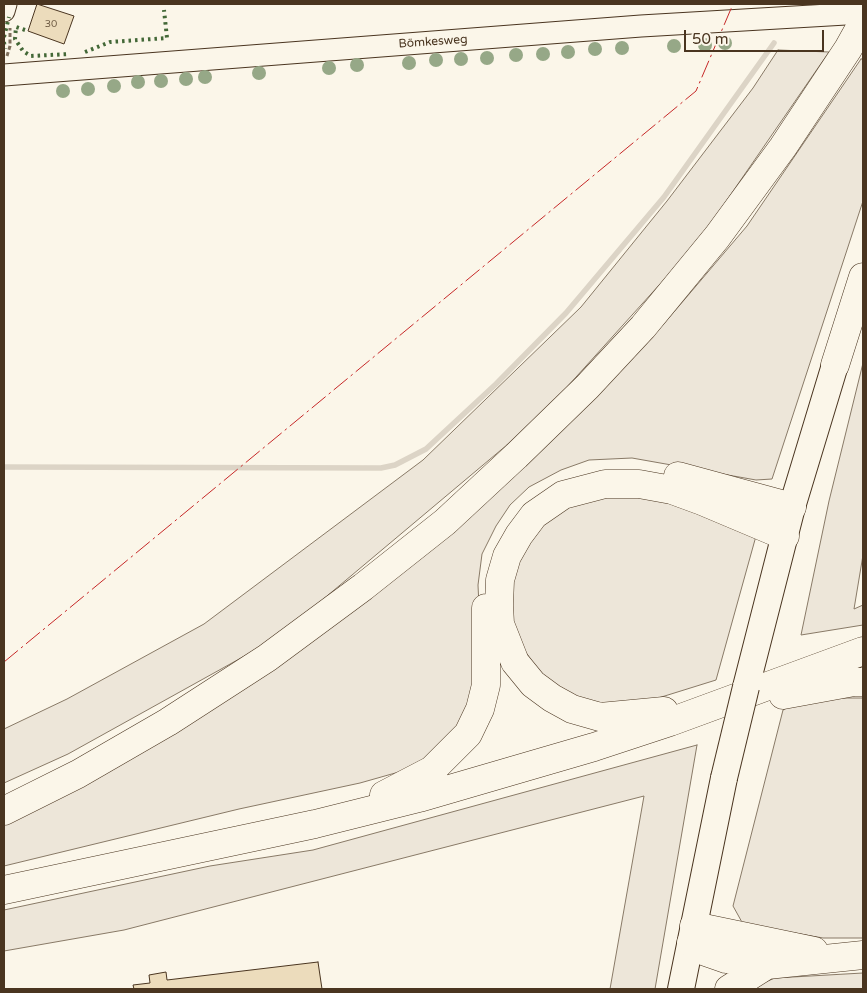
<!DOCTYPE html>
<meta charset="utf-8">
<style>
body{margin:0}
#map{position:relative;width:867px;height:993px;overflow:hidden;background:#fbf6e9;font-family:"Varela Round",sans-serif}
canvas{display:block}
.frame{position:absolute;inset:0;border:5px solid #4a3520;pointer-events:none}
.scale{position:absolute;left:684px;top:30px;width:140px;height:22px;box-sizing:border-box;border:2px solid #4a3520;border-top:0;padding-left:6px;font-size:15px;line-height:18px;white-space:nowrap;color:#4a3520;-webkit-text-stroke:4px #fbf6e9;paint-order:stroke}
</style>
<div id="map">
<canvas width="867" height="993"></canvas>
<div class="frame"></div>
<div class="scale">50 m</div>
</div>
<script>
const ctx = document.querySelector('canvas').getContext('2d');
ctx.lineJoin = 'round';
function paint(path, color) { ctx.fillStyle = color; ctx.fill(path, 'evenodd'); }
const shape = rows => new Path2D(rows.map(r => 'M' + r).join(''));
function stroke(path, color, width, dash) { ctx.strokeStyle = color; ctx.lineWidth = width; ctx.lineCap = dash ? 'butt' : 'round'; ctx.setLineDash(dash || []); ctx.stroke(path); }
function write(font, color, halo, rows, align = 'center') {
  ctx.font = font + ' "Varela Round",sans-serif'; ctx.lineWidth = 4; ctx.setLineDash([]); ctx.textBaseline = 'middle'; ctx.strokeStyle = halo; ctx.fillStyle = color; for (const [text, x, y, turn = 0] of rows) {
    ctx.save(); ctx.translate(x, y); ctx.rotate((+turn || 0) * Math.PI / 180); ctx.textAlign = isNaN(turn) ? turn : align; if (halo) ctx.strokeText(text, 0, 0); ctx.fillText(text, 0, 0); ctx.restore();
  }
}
const green = shape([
 [778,50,829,52,698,242,539,418,277,638,68,754,4,783,4,729,67,699,204,624,423,460,581,307,667,201,753,88,778,50],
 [861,59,863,59,863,201,772,479,756,480,632,458,589,460,561,470,529,487,510,505,496,526,482,554,478,585,481,649,467,719,420,766,360,783,239,809,4,866,4,822,485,500,545,447,662,326,747,226,861,59],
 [863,363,863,555,854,609,863,605,863,625,801,635,829,501,863,363],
 [624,491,681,499,756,536,716,680,639,704,596,706,568,695,541,675,521,645,512,626,509,592,517,558,541,522,579,501,624,491],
 [834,698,863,698,863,938,823,938,743,924,733,906,783,710,792,705,834,698],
 [697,745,655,989,610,989,644,796,124,930,4,951,4,910,210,866,313,850,697,745],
 [863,973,863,989,748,989,775,978,863,973]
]);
const stream = shape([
 [4,467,381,468,395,465,426,449,496,384,566,313,664,197,774,43]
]);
const building = shape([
 [37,4,74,16,64,44,28,31,37,4],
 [318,962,322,989,134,989,133,985,150,983,149,975,166,972,167,980,318,962]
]);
const path = shape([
 [7,56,10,46,10,28]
]);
const minor = shape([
 [4,11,6,4],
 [4,75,641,26,863,13]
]);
const major = shape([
 [746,687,792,507,835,365],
 [681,989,724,778]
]);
const highway = shape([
 [835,365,863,277],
 [678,476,792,507],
 [783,695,854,682,863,682],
 [664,711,600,717,572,709,552,698,533,684,515,662,500,624,499,605,500,580,507,556,519,535,534,515,563,495,605,484,639,484,672,490,702,501,785,536],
 [384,795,432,770,468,734,480,709,486,685,486,608],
 [4,811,78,774,168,722,267,658,363,587,445,522,516,456,587,387,643,327,717,237,783,147,848,49,863,22],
 [4,890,315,824,419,798,594,747,670,722,863,651],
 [694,926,814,951],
 [691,943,706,952,726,959,767,965,863,955],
 [729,989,767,965]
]);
const majorBridge = shape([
 [724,778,746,687]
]);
const hedge = shape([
 [25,30,16,27,15,39,23,51,31,56,70,54],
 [4,37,9,17],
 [4,42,5,49],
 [85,52,110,42,167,38,164,10]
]);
const power = shape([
 [4,662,696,91,733,4]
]);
const trees = [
 [725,43],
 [705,45],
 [674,46],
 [622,48],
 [595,49],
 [568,52],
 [543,54],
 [516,55],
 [487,58],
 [461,59],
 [436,60],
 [409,63],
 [357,65],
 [329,68],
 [259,73],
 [205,77],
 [186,79],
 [161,81],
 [138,82],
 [114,86],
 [88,89],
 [63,91]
];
const numberNames = [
 ["30",51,24]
];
const streetNames = [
 ["Bömkesweg",433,42,-4]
];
paint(green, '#ede6d9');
stroke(green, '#887966', 1);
stroke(stream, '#dcd4c6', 5.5);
paint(building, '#ecdcbc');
stroke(building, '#4a3520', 1);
stroke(minor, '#4a3520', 23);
stroke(major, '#4a3520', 28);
stroke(highway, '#4a3520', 29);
stroke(path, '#7f6f5c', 3, [4, 2.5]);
stroke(minor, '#fbf6e9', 21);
stroke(major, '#fbf6e9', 26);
stroke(highway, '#fbf6e9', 28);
stroke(majorBridge, '#4a3520', 28, []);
stroke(majorBridge, '#fbf6e9', 26);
stroke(hedge, '#436837', 4, [2.5, 4]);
stroke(power, '#c62828', 1, [18, 4, 2.5, 4]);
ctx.fillStyle = '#96a887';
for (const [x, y] of trees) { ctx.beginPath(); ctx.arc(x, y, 7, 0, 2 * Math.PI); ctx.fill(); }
write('10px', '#725f47', null, numberNames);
write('12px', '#4a3520', '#fbf6e9', streetNames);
</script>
